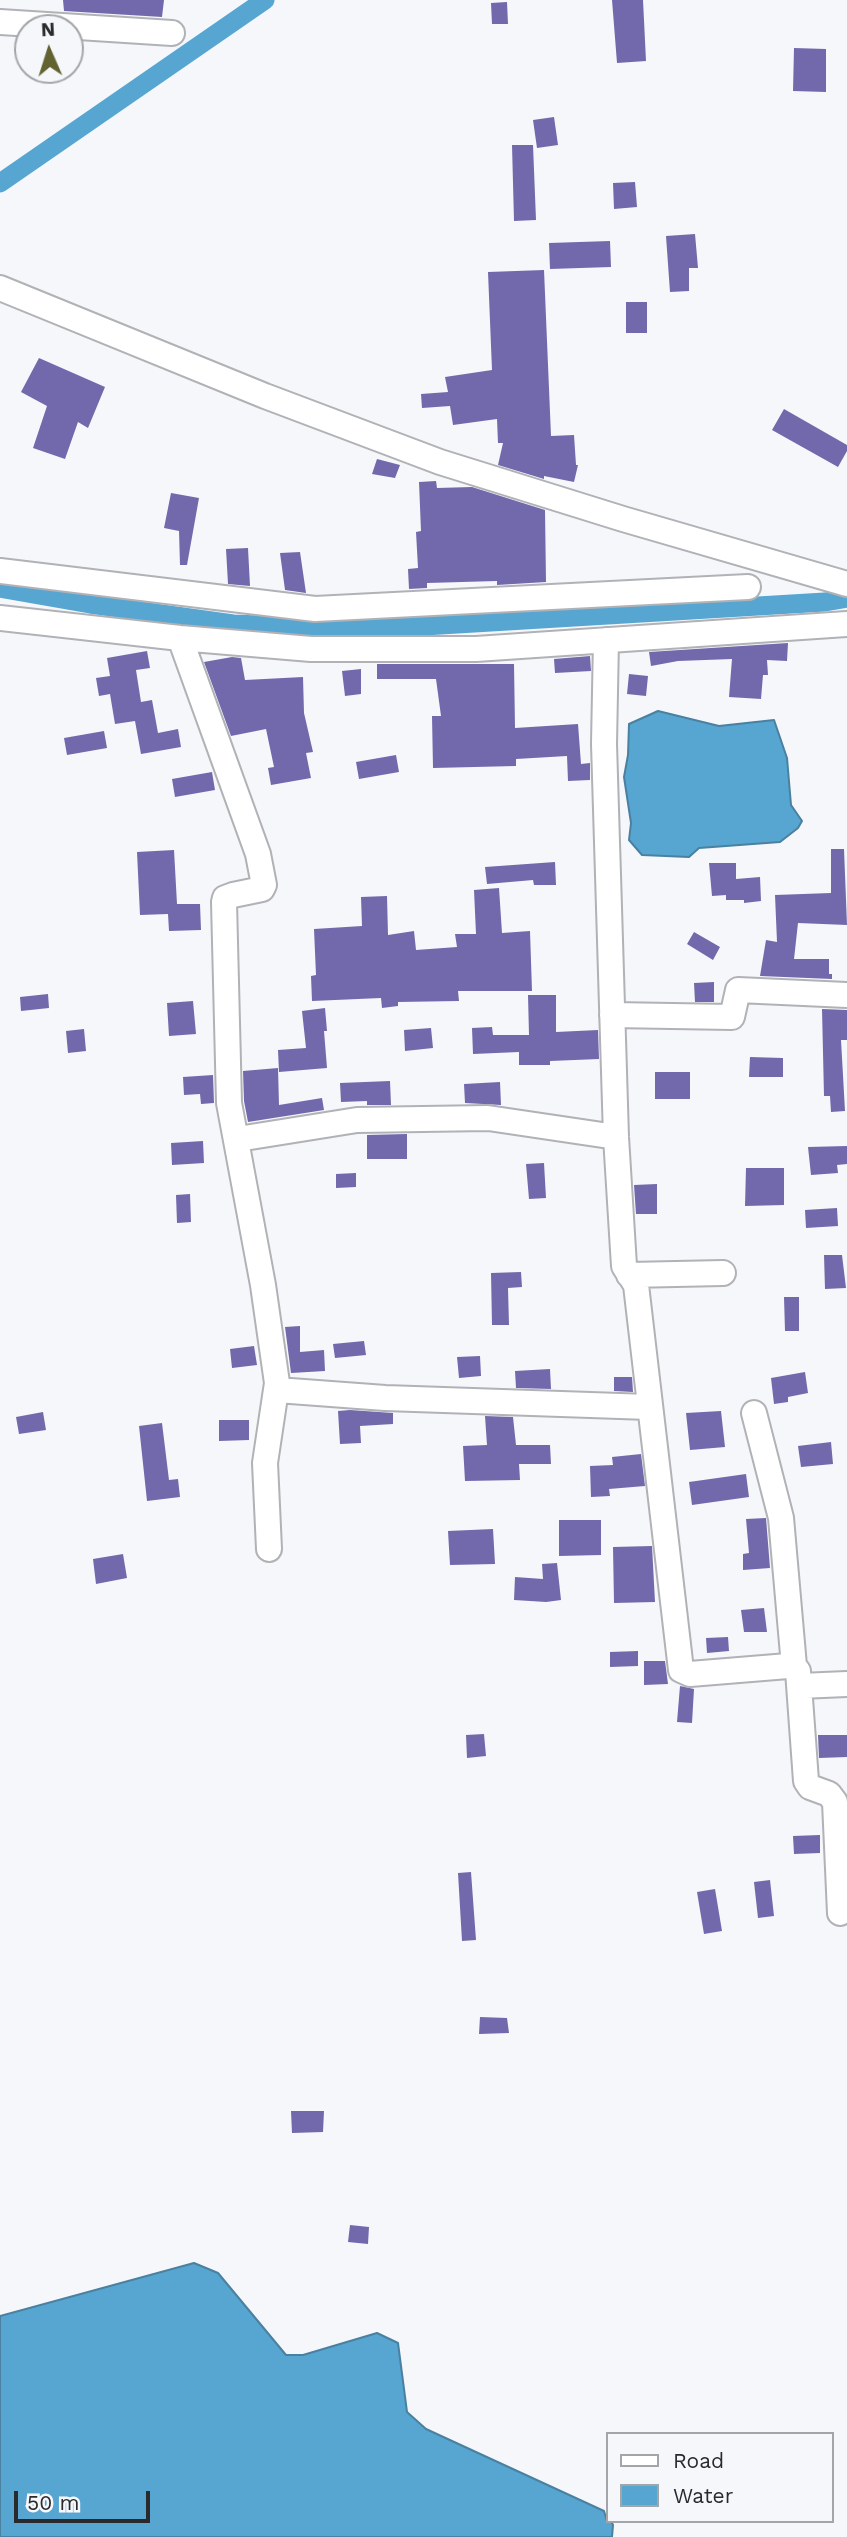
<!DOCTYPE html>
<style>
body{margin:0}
#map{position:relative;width:847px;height:2537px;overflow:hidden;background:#f5f7fb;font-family:"Work Sans",sans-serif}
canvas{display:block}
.legend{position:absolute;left:606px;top:2432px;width:228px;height:91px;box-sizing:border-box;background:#f5f7fb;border:2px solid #a4a5a8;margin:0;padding:9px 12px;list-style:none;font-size:21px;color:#2a2a2c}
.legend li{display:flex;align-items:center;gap:14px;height:35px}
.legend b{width:35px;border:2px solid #a4a5a8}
.north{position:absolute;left:14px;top:14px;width:70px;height:70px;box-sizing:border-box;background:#f5f7fb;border:2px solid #a4a5a8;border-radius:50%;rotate:357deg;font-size:19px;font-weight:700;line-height:28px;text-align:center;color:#2a2a2c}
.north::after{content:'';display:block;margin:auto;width:24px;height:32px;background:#626330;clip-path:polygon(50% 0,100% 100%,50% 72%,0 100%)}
.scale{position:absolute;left:14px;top:2491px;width:136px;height:32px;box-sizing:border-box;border:4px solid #2a2a2c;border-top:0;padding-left:9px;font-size:21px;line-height:24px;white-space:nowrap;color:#2a2a2c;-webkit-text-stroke:5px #f5f7fb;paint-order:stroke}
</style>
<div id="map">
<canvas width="847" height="2537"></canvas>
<ul class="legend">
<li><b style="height:9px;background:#fff"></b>Road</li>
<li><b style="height:19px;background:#57a5d1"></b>Water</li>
</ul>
<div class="north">N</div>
<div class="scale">50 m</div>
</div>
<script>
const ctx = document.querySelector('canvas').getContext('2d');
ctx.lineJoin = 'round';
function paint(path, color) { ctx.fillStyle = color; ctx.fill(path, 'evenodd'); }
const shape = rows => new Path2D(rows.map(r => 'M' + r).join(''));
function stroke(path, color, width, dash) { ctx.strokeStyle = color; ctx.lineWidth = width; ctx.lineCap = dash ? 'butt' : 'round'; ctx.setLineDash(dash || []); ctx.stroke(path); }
const water = shape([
 [658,711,719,726,774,720,787,758,791,805,802,821,798,828,780,842,699,848,689,857,642,855,629,840,631,823,624,777,628,755,629,724,658,711],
 [194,2263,218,2273,286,2355,303,2355,377,2333,398,2343,407,2412,426,2429,604,2511,607,2521,611,2521,613,2525,612,2537,0,2537,0,2316,194,2263]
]);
const canal = shape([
 [0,183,265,0],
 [0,588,90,604,233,624,319,627,424,626,825,602,847,598]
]);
const building = shape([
 [63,0,164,0,162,17,64,11],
 [612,0,643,0,646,61,617,63],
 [507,2,508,24,492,24,491,3],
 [794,48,826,49,826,92,793,91],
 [554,117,558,145,537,148,533,120],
 [512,145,533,145,536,220,514,221],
 [635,182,637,207,614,209,613,183],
 [695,234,698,268,689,268,689,291,670,292,666,236],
 [610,241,611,267,550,269,549,243],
 [544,270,551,436,574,435,576,465,578,465,574,482,544,476,544,479,498,465,503,443,498,443,497,419,453,425,450,406,422,408,421,394,448,392,445,377,492,370,488,272],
 [626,302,647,302,647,333,626,333],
 [39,358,105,387,88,428,78,422,65,459,33,448,47,406,21,392],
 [784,409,847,445,847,451,838,467,772,430],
 [377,459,400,465,395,478,372,474],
 [436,481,437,488,472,487,545,510,546,582,497,585,497,581,427,583,427,588,409,589,408,569,418,568,416,532,421,531,419,482],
 [171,493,199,498,187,565,180,565,179,531,164,528],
 [248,548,250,586,228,584,226,549],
 [300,552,306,593,285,590,280,553],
 [788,643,787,661,767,660,768,675,763,675,761,699,729,697,732,659,678,661,651,666,649,652],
 [147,651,150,668,136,670,141,702,152,700,158,733,178,729,181,747,141,754,135,721,115,724,110,694,99,696,96,678,110,676,107,658],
 [590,656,591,671,555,673,554,659],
 [232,657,241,658,245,680,303,677,304,713,313,752,306,753,311,778,271,785,268,768,274,767,266,729,231,736,204,662],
 [377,664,514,664,515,728,578,724,581,764,590,763,590,780,568,781,567,756,516,759,516,766,433,768,432,716,441,716,436,679,377,679],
 [361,669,361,694,345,696,342,671],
 [629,674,648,676,646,696,627,694],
 [104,731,107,748,67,755,64,738],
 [396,755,399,772,359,779,356,762],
 [212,772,215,790,175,797,172,779],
 [831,849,844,849,847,925,798,923,794,959,829,959,829,974,832,974,832,979,760,976,766,940,777,942,775,895,831,893],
 [174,850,177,904,200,904,201,930,169,931,168,914,140,915,137,852],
 [555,862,556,885,534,885,533,880,487,884,485,867],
 [709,863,736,863,736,879,760,877,761,901,744,903,744,900,726,900,726,895,712,896],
 [499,888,502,933,530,931,532,991,458,991,459,1001,398,1002,398,1006,382,1008,381,998,312,1001,311,976,316,975,314,929,362,926,361,897,387,896,388,935,414,931,416,950,457,947,455,934,476,934,474,890],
 [694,932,720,947,713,960,687,944],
 [714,982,714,1002,695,1002,694,983],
 [48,994,49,1008,21,1011,20,997],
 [528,995,556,995,556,1032,598,1030,599,1059,550,1061,550,1065,519,1065,519,1052,473,1054,472,1028,492,1027,493,1035,529,1035],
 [193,1001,196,1034,169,1036,167,1003],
 [325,1008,327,1031,324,1031,327,1068,279,1072,278,1050,306,1048,302,1011],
 [822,1009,847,1010,847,1040,841,1040,845,1111,831,1112,830,1096,824,1096],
 [431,1028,433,1048,405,1051,404,1030],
 [84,1029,86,1051,68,1053,66,1031],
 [750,1057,783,1058,783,1077,749,1077],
 [278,1068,279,1105,322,1098,324,1110,248,1122,244,1101,243,1071],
 [655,1072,690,1072,690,1099,655,1099],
 [213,1075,214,1103,201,1104,200,1094,184,1095,183,1077],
 [390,1081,391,1105,367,1105,367,1101,341,1102,340,1083],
 [500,1082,501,1105,465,1103,464,1084],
 [407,1134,407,1159,367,1159,367,1135],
 [203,1141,204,1163,172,1165,171,1143],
 [847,1146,847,1164,837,1165,838,1173,811,1175,808,1147],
 [544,1163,546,1198,529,1199,526,1164],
 [746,1168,784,1168,784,1205,745,1206],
 [356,1173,356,1187,336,1188,336,1174],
 [657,1184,657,1214,636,1214,634,1185],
 [190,1194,191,1222,177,1223,176,1195],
 [837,1208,838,1226,806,1228,805,1210],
 [824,1255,842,1255,846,1288,825,1289],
 [521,1272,522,1287,508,1288,509,1325,492,1325,491,1273],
 [784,1297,799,1297,799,1331,785,1331],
 [300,1326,300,1352,324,1350,325,1371,291,1373,285,1327],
 [364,1341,366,1355,335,1358,333,1344],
 [254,1346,257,1365,232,1368,230,1349],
 [480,1356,481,1376,459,1378,457,1357],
 [550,1369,551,1389,516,1388,515,1371],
 [805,1372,808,1393,788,1397,788,1402,774,1404,771,1378],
 [614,1377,632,1377,633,1392,614,1391],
 [350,1410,393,1413,393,1424,360,1426,361,1443,340,1444,338,1411],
 [721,1411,725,1447,690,1450,686,1413],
 [43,1412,46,1430,19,1434,16,1417],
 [485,1416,513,1417,516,1445,550,1445,551,1464,519,1464,520,1480,465,1481,463,1446,487,1445],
 [219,1420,249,1420,249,1440,219,1441],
 [162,1423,169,1480,178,1479,180,1497,147,1501,139,1426],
 [831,1442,833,1464,801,1467,798,1446],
 [641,1454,645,1486,609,1489,610,1496,591,1497,590,1466,613,1465,612,1457],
 [746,1474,749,1497,692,1505,689,1482],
 [766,1518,770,1568,743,1570,743,1554,749,1553,746,1519],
 [559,1520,601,1520,601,1555,559,1556],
 [493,1529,495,1564,450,1565,448,1531],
 [652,1546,655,1602,614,1603,613,1547],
 [123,1554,127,1578,96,1584,93,1559],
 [557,1563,561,1600,546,1602,514,1600,515,1577,543,1579,542,1564],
 [764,1608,767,1632,744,1632,741,1610],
 [728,1637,729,1651,707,1653,706,1638],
 [638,1651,638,1666,610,1667,610,1652],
 [644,1661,665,1661,668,1684,644,1685],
 [680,1686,694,1689,692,1723,677,1722],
 [484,1734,486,1756,467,1758,466,1735],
 [818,1735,847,1735,847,1757,819,1758],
 [820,1835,820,1853,794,1854,793,1836],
 [471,1872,476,1940,462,1941,458,1873],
 [770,1880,774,1916,758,1918,754,1882],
 [715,1889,722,1931,704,1934,697,1892],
 [480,2017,507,2018,509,2033,479,2034],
 [291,2111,324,2111,323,2132,292,2133],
 [350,2225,369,2227,368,2244,348,2242]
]);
const minor = shape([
 [0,22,172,33],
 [0,288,265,396,440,462,623,519,847,584],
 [0,571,315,609,748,587],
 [0,618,180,638,311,649,476,649,847,624],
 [180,638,258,854,264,885,262,889,233,895,225,898,224,902,229,1103,263,1285,277,1383,265,1463,269,1549],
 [606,640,604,744,616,1137,624,1266,636,1285,681,1670,690,1674,788,1666,794,1666,798,1671,806,1781,810,1787,829,1794,835,1802,840,1913],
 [612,1015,732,1017,738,990,847,995],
 [238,1139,357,1120,488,1118,616,1137],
 [629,1275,723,1273],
 [277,1390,385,1398,649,1407],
 [754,1413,781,1518,794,1666],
 [800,1686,847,1684]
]);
paint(water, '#57a5d1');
stroke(water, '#4a80a0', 2);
stroke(canal, '#57a5d1', 19);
paint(building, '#7169ab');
stroke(minor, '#b1b2b6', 28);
stroke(minor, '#fff', 24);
</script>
